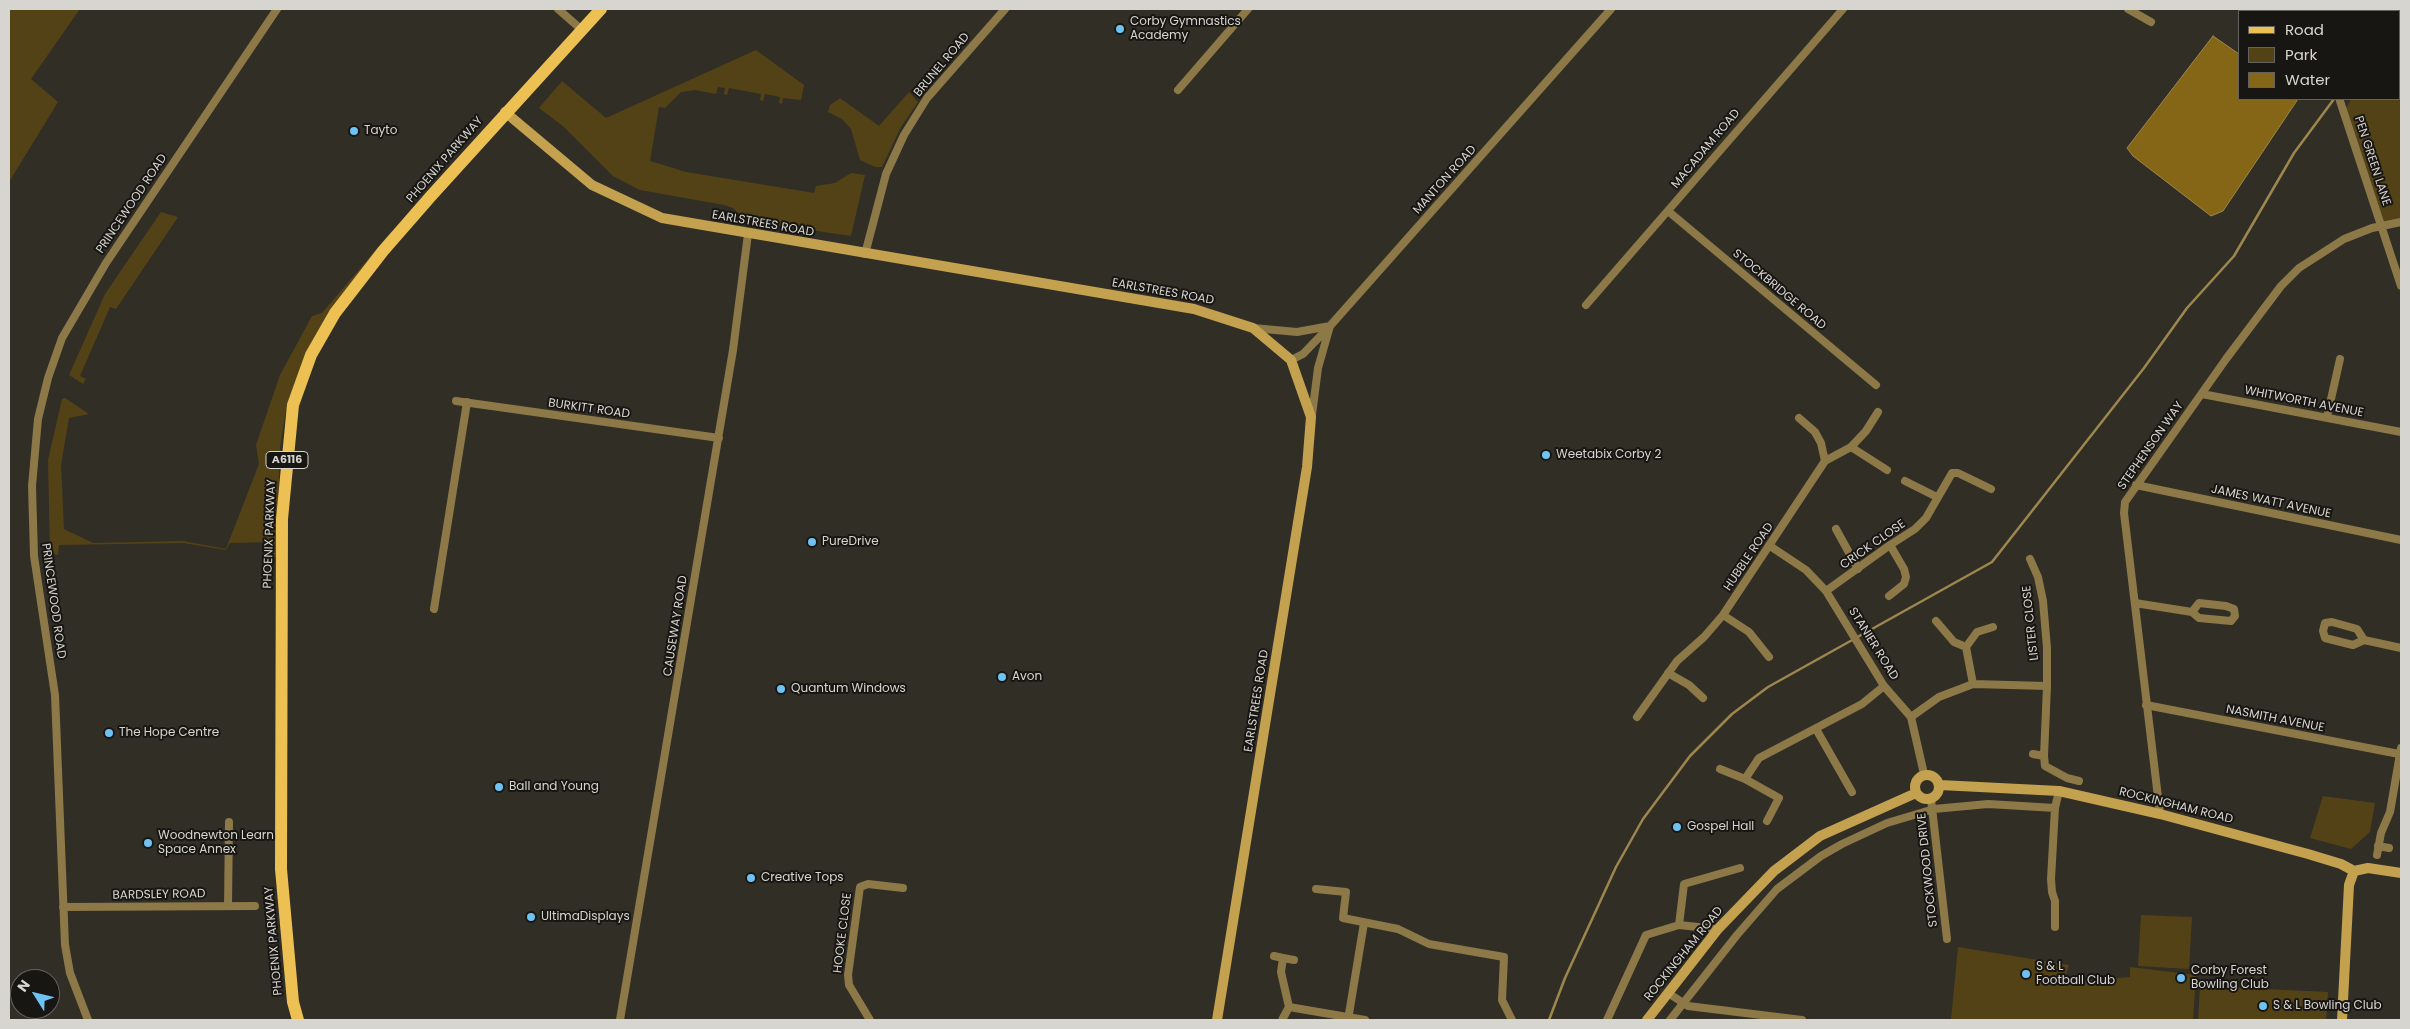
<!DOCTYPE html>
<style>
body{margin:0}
#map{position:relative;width:2410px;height:1029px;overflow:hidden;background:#312e26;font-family:Poppins,sans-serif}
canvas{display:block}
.frame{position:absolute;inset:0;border:10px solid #d7d5d0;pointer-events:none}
.legend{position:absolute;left:2238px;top:10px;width:162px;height:90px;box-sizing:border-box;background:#181613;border:1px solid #64625f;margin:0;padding:6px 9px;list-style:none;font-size:15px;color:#d7d5d0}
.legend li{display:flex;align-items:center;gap:10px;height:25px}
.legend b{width:25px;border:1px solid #64625f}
.north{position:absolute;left:10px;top:969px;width:50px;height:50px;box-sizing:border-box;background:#181613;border:1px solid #64625f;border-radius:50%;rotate:306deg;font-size:14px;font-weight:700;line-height:20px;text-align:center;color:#d7d5d0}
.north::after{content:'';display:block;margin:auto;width:18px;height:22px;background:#6fc2f4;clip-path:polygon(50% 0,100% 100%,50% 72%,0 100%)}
</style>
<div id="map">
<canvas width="2410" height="1029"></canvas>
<div class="frame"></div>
<ul class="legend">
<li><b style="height:6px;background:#edc053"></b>Road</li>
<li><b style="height:14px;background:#544217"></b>Park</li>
<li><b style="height:14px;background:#846616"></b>Water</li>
</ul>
<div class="north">N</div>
</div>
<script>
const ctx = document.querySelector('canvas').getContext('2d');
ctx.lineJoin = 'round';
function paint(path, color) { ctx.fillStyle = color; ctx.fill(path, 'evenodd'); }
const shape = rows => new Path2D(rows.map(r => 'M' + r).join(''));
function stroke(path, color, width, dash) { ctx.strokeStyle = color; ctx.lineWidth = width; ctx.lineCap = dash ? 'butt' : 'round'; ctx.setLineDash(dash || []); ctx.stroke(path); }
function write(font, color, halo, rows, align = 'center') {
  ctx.font = font + ' Poppins,sans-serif'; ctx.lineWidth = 4; ctx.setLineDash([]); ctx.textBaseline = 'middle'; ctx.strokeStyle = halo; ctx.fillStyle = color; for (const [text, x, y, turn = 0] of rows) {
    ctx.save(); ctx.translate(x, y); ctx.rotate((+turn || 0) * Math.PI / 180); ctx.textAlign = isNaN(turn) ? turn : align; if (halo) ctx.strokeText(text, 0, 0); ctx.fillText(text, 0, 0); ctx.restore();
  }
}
const green = shape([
 [9,9,80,9,31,79,58,102,9,182],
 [2384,9,2401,9,2401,222,2381,227,2346,109,2351,99,2399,99,2399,11,2383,11],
 [756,50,804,85,801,100,783,98,782,104,779,103,780,97,765,94,763,101,760,100,761,94,729,88,727,95,724,94,725,88,718,87,716,94,695,90,681,92,665,108,659,107,650,161,686,172,814,193,816,186,835,183,851,173,865,175,851,236,755,222,745,220,733,208,724,205,640,190,613,176,564,127,539,108,562,81,606,118],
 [909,92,918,102,901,127,882,167,875,167,860,160,851,129,842,119,828,112,830,105,840,98,879,126],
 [161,212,178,217,116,309,110,307,80,376,86,379,83,384,69,375,105,294],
 [400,229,302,364,285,416,280,448,276,557,273,558,272,542,230,543,226,550,183,543,59,545,58,555,50,553,48,460,62,399,65,398,89,414,69,418,61,465,64,529,93,543,183,541,226,549,259,464,256,445,280,375,312,316,322,313,391,232],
 [2323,796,2375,803,2370,832,2351,849,2310,838],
 [2141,915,2192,917,2189,969,2138,966],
 [1958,947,2069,965,2063,983,2130,977,2130,967,2196,975,2193,1020,1951,1020],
 [2200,986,2328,992,2326,1020,2198,1020]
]);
const water = shape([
 [2260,9,2334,9,2334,11,2261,11,2260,9],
 [2213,36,2239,54,2239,99,2298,99,2223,211,2211,216,2133,156,2127,148,2213,36]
]);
const stream = shape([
 [2377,11,2378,9],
 [1549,1020,1565,978,1616,867,1643,819,1690,756,1732,714,1768,687,1992,562,2144,368,2187,308,2234,256,2294,153,2334,99]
]);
const street = shape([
 [558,9,582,30],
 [2128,9,2151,22],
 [1178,90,1248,9],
 [2340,101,2401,286],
 [1668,211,1876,385],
 [865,254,886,174,904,135,927,98,1005,9],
 [1586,305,1843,9],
 [1253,328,1297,332,1330,326,1318,368,1312,415],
 [1291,360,1303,354,1330,326,1611,9],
 [2202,394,2401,432],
 [456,401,719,438],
 [2327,417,2340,359],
 [1799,418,1815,432,1821,443,1825,461],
 [1851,447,1887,470],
 [1905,481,1937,497],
 [2136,485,2401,540],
 [1836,529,1858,569],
 [1770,546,1806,570,1826,591,1884,686,1911,717,1924,774],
 [2030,559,2038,577,2043,601,2047,648,2047,686],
 [1826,591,1890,545,1915,529,1926,518,1952,473,1958,473,1991,489],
 [1889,596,1904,584,1906,577,1904,569,1890,545],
 [2135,603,2192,612,2199,618,2231,621,2235,616,2234,609,2226,606,2199,603,2192,612],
 [434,609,467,402],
 [1723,615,1749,632,1769,657],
 [1936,621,1954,642,1966,647],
 [2364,640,2357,629,2332,622,2325,623,2323,631,2325,638,2353,645,2364,640,2401,648],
 [1966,647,1973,684],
 [1966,647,1977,632,1993,627],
 [1668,673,1689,685,1703,698],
 [2146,705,2399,754],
 [1637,717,1677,661,1704,637,1723,615,1825,461,1851,447,1866,431,1878,412],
 [1911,717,1939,697,1973,684,2047,686,2044,756],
 [1816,729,1852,792],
 [2033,754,2044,756,2045,766,2067,778,2079,781],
 [1720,769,1745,779,1779,798,1767,821],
 [1745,779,1759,758,1862,704,1884,686],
 [1931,799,1947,939],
 [2160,814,2124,513,2125,502,2226,359,2281,286,2299,268,2344,239,2372,228,2401,222],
 [2378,846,2389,848],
 [2377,855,2381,833,2390,812,2401,748],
 [1316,889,1346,892,1343,918,1398,929,1429,944,1504,957,1502,1000,1512,1020],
 [228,906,229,822],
 [63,907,255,906],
 [1679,925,1684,884,1740,868],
 [2055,927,2055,901,2052,892,2051,879,2055,808,2059,791],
 [1274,956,1283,958,1281,972,1289,1007],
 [1283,958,1294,960],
 [1668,993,1688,1006,1802,1020],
 [88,1020,70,973,65,945,55,695,34,556,32,486,38,419,48,378,62,338,106,263,277,9],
 [620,1020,733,350,748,234],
 [870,1020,849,985,848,975,860,887,868,884,903,888],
 [1282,1020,1289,1007,1365,1020],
 [1348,1020,1364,923],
 [1607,1020,1646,935,1679,925,1718,929],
 [1670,1020,1737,935,1777,889,1821,856,1842,844,1887,823,1934,809,1988,804,2055,808]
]);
const secondary = shape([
 [505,112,592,185,662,218,1194,309,1253,328,1291,360,1311,417,1307,467,1217,1020],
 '1915 787a12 12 0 1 1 24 0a12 12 0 1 1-24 0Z',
 [1940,785,2059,791,2160,814,2308,854,2341,864,2354,871,2368,868,2401,873],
 [1647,1020,1718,929,1774,871,1820,836,1916,793],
 [2342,1020,2349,885,2354,871]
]);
const primary = shape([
 [298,1020,293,1002,281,869,282,519,293,405,311,355,335,313,383,251,431,196,601,9]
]);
const markers = [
 [1120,29,5,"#6fc2f4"],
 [354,131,5,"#6fc2f4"],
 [1546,455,5,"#6fc2f4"],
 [812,542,5,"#6fc2f4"],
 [1002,677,5,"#6fc2f4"],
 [781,689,5,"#6fc2f4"],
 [109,733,5,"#6fc2f4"],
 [499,787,5,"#6fc2f4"],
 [1677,827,5,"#6fc2f4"],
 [148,843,5,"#6fc2f4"],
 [751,878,5,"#6fc2f4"],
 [531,917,5,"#6fc2f4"],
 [2026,974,5,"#6fc2f4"],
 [2181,978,5,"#6fc2f4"],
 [2263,1006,5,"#6fc2f4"]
];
const shields = [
 [287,460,42]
];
const shieldNames = [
 ["A6116",287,460]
];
const poiNames = [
 ["Corby Gymnastics",1130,22],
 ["Academy",1130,36],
 ["Tayto",364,131],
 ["Weetabix Corby 2",1556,455],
 ["PureDrive",822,542],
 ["Avon",1012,677],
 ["Quantum Windows",791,689],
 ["The Hope Centre",119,733],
 ["Ball and Young",509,787],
 ["Gospel Hall",1687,827],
 ["Woodnewton Learn",158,836],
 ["Space Annex",158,850],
 ["Creative Tops",761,878],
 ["UltimaDisplays",541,917],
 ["S & L",2036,967],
 ["Football Club",2036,981],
 ["Corby Forest",2191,971],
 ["Bowling Club",2191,985],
 ["S & L Bowling Club",2273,1006]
];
const streetNames = [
 ["BRUNEL ROAD",942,65,-50],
 ["MACADAM ROAD",1706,149,-50],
 ["PHOENIX PARKWAY",445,160,-49],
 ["PEN GREEN LANE",2372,161,72],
 ["MANTON ROAD",1445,180,-48],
 ["PRINCEWOOD ROAD",132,204,-56],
 ["EARLSTREES ROAD",763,224,10],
 ["STOCKBRIDGE ROAD",1779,290,40],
 ["EARLSTREES ROAD",1163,292,10],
 ["WHITWORTH AVENUE",2304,402,11],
 ["BURKITT ROAD",589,409,8],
 ["STEPHENSON WAY",2151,446,-55],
 ["JAMES WATT AVENUE",2271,502,12],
 ["PHOENIX PARKWAY",270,534,-88],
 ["CRICK CLOSE",1873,545,-35],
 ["HUBBLE ROAD",1749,557,-56],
 ["PRINCEWOOD ROAD",53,601,82],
 ["LISTER CLOSE",2031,623,-96],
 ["CAUSEWAY ROAD",676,626,-81],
 ["STANIER ROAD",1873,644,58],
 ["EARLSTREES ROAD",1257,701,-81],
 ["NASMITH AVENUE",2275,719,11],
 ["ROCKINGHAM ROAD",2176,806,14],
 ["STOCKWOOD DRIVE",1928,870,-96],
 ["BARDSLEY ROAD",159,895,-1],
 ["HOOKE CLOSE",843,933,-83],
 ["PHOENIX PARKWAY",274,941,-95],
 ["ROCKINGHAM ROAD",1684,954,-51]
];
paint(green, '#544217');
paint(water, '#846616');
stroke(water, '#9d874e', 1);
stroke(stream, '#9d874e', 2.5);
stroke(street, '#8d7847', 8);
stroke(secondary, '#c3a14f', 10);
stroke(primary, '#edc053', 12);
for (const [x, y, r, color] of markers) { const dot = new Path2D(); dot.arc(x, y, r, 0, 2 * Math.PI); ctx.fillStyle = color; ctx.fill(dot); stroke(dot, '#181613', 2); }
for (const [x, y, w] of shields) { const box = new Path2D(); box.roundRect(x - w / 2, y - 8.5, w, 17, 4); ctx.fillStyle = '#181613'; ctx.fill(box); stroke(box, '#d7d5d0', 1); }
write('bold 11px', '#d7d5d0', null, shieldNames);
write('12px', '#d7d5d0', '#181613', poiNames, 'left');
write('12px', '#d7d5d0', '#181613', streetNames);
</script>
